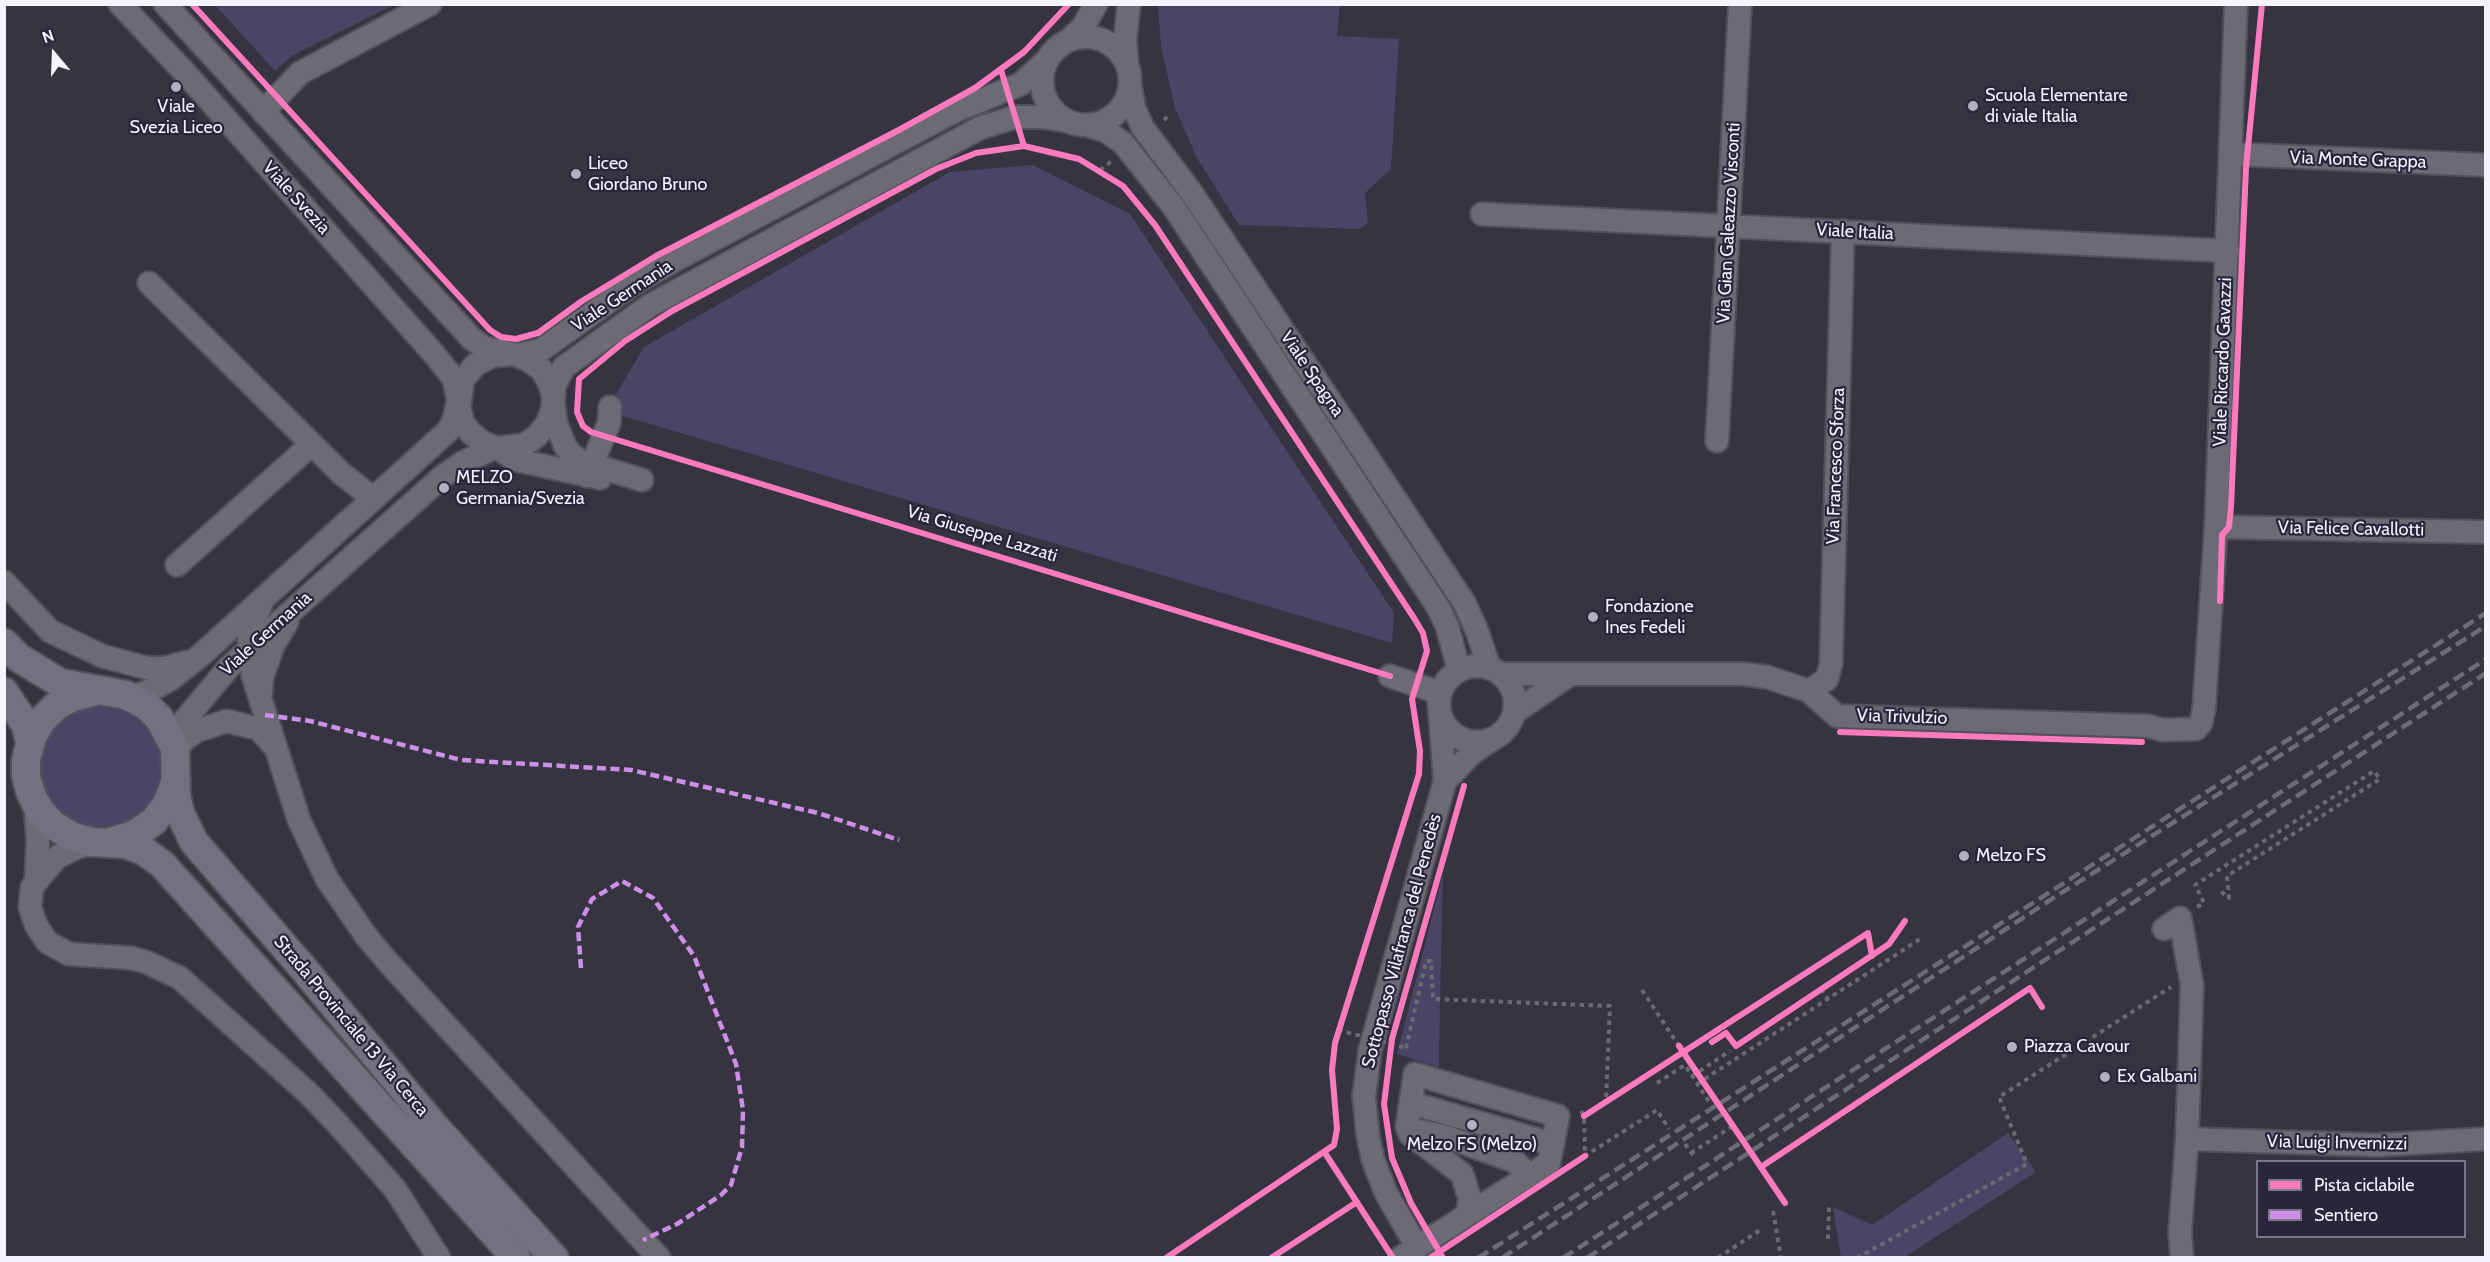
<!DOCTYPE html>
<meta charset="utf-8">
<style>
body{margin:0}
#map{position:relative;width:2490px;height:1262px;overflow:hidden;background:#363440;font-family:Cabin,sans-serif}
canvas{display:block}
.frame{position:absolute;inset:0;border:6px solid #f4f3fe;pointer-events:none}
.legend{position:absolute;left:2256px;top:1160px;width:210px;height:78px;box-sizing:border-box;background:#29253a;border:2px solid #7a7788;margin:0;padding:8px 10px;list-style:none;font-size:18px;color:#f4f3fe}
.legend li{display:flex;align-items:center;gap:12px;height:30px}
.legend b{width:30px;border:2px solid #7a7788}
.north{position:absolute;left:24px;top:24px;width:60px;height:60px;-webkit-text-stroke:4px #29253a;paint-order:stroke;rotate:341deg;font-size:16px;font-weight:700;line-height:24px;text-align:center;color:#f4f3fe}
.north::after{content:'';display:block;margin:auto;width:21px;height:27px;background:#f4f3fe;clip-path:polygon(50% 0,100% 100%,50% 72%,0 100%)}
</style>
<div id="map">
<canvas width="2490" height="1262"></canvas>
<div class="frame"></div>
<ul class="legend">
<li><b style="height:8px;background:#fd7abc"></b>Pista ciclabile</li>
<li><b style="height:8px;background:#ce8fe9"></b>Sentiero</li>
</ul>
<div class="north">N</div>
</div>
<script>
const ctx = document.querySelector('canvas').getContext('2d');
ctx.lineJoin = 'round';
function paint(path, color) { ctx.fillStyle = color; ctx.fill(path, 'evenodd'); }
const shape = rows => new Path2D(rows.map(r => 'M' + r).join(''));
function stroke(path, color, width, dash) { ctx.strokeStyle = color; ctx.lineWidth = width; ctx.lineCap = dash ? 'butt' : 'round'; ctx.setLineDash(dash || []); ctx.stroke(path); }
function write(font, color, halo, rows, align = 'center') {
  ctx.font = font + ' Cabin,sans-serif'; ctx.lineWidth = 4.5; ctx.setLineDash([]); ctx.textBaseline = 'middle'; ctx.strokeStyle = halo; ctx.fillStyle = color; for (const [text, x, y, turn = 0] of rows) {
    ctx.save(); ctx.translate(x, y); ctx.rotate((+turn || 0) * Math.PI / 180); ctx.textAlign = isNaN(turn) ? turn : align; if (halo) ctx.strokeText(text, 0, 0); ctx.fillText(text, 0, 0); ctx.restore();
  }
}
const green = shape([
 [215,5,393,5,293,55,275,71],
 [1158,5,1340,5,1337,36,1399,39,1391,169,1365,193,1368,223,1360,229,1239,225,1197,158,1175,108,1161,47],
 [1033,165,1130,214,1394,613,1392,643,606,411,644,347,950,172],
 '41 767a60 60 0 1 1 120 0a60 60 0 1 1-120 0Z',
 [1443,874,1440,1000,1439,1067,1397,1054],
 [2008,1133,2036,1172,1905,1257,1841,1257,1833,1207,1872,1225]
]);
const path = shape([
 [1164,120,1170,114],
 [1100,170,1112,161],
 [2197,907,2204,903,2195,885,2374,771,2380,779,2227,876,2229,898,2219,890],
 [1821,989,1828,999],
 [1642,990,1679,1046],
 [1406,1048,1426,961,1431,961,1433,999,1610,1006,1606,1100],
 [1692,1076,1730,1051],
 [1657,1083,1685,1065,1710,1103],
 [1697,1084,1920,939,1922,942],
 [1581,1111,1584,1116,1585,1156,1657,1110],
 [1659,1113,1669,1129],
 [1685,1144,1695,1158],
 [1691,1153,1733,1126],
 [1773,1211,1781,1258],
 [1828,1239,1829,1206],
 [1718,1258,1760,1230],
 [1857,1258,2027,1164,1999,1097,2171,987]
]);
const minor = shape([
 [120,4,188,76,434,354,454,379,458,400,455,416,449,430,201,655,171,679,147,692,133,696,122,694],
 [165,4,472,339,485,348,518,355,541,350,632,285,677,259,955,111,1021,84,1047,60],
 '1042 81a44 44 0 1 1 88 0a44 44 0 1 1-88 0Z',
 [1069,40,1083,27,1096,4],
 [1127,65,1125,40,1129,4],
 [1130,85,1134,108,1143,128,1191,192,1465,604,1477,631,1489,667],
 [263,112,300,73,430,4],
 [1086,125,1106,131,1123,143,1173,206,1438,607,1447,626,1459,670],
 [2231,154,2486,165],
 [1482,214,2228,251],
 [149,283,342,474,373,498],
 [1717,441,1740,4],
 [497,448,516,460,600,478],
 [587,476,609,423,610,407],
 [642,480,580,461,571,454,565,446,556,423,553,402,553,398,552,391,548,381,541,369,526,359,512,354,492,356,475,365,463,380,459,407,463,423,471,433,482,442,497,448,524,445,537,436,548,422,552,409,553,405,553,402,554,394,554,388,555,384,564,367,649,306,980,128,1015,117,1042,117,1067,121],
 [2216,527,2486,532],
 [177,565,312,444],
 [4,582,50,631,102,656,147,668,165,668,186,662],
 [261,605,251,626,249,640,253,676,299,820,327,879,366,936,387,961,659,1258],
 '1439 704a38 38 0 1 1 76 0a38 38 0 1 1-76 0Z',
 [1501,674,1743,674,1767,677,1809,691,1837,716,2148,726,2163,730,2196,729,2201,723,2204,708,2216,527,2236,4],
 [1390,676,1440,693],
 [1809,691,1827,679,1831,664,1843,231],
 [261,692,262,677,273,646,287,622],
 [1515,712,1569,675],
 [177,750,184,740,196,731,227,721,259,729,272,744],
 [176,754,177,736,184,721,229,667,442,477,462,463,496,447],
 [1445,781,1472,753,1491,740],
 [35,804,38,839,36,880],
 [99,843,78,847,57,857,32,887,30,907,36,925,47,942,69,954,131,958,146,962,180,978,308,1093,335,1121,395,1189,439,1258],
 [2164,929,2180,918,2192,985,2187,1139,2180,1232,2182,1258],
 [1411,1103,1553,1144],
 [1410,1134,1419,1131,1444,1136,1514,1161,1530,1176],
 [2187,1139,2377,1145,2486,1139],
 [1410,1235,1386,1193,1373,1160,1368,1136,1364,1096,1370,1050,1445,781,1440,715],
 [1400,1258,1549,1163,1558,1116,1415,1074,1407,1126,1410,1134,1462,1174,1470,1199,1467,1215]
]);
const major = shape([
 [4,643,19,658,60,683,126,695,147,706,159,718,175,748,176,795,180,813,194,842,303,968,434,1126,554,1258],
 [4,692,26,725,30,743],
 [93,692,73,697,56,706,42,720,32,737,26,760,26,776,31,794,40,811,53,825,71,836,91,842,126,844,144,851,162,864,516,1258],
 [110,842,134,835,154,821,167,804,176,780]
]);
const rail = shape([
 [1478,1258,2486,613],
 [1502,1258,2058,895,2486,626],
 [1563,1258,2486,659],
 [1587,1258,2486,673]
]);
const pathBridge = shape([
 [1338,1030,1406,1048]
]);
const quiet = shape([
 [265,715,310,721,461,760,631,770,818,813,899,840],
 [581,968,578,927,592,899,622,881,653,898,694,956,736,1064,743,1110,742,1147,731,1185,721,1195,677,1224,643,1240]
]);
const cycleway = shape([
 [192,4,490,330,501,337,516,339,538,333,582,301,656,256,899,130,975,88,1024,52,1069,4],
 [1001,70,1024,146],
 [2220,601,2222,535,2229,527,2231,506,2246,168,2262,4],
 [1840,732,2142,742],
 [1712,1042,1726,1033,1736,1046,1889,944,1905,921],
 [1679,1046,1785,1203],
 [1584,1116,1868,933,1872,956],
 [1325,1153,1393,1258],
 [1761,1167,2030,988,2042,1007],
 [1166,1258,1334,1145,1337,1129,1332,1070,1335,1043,1419,774,1420,751,1412,699,1427,651,1423,633,1414,618,1155,225,1123,186,1079,159,1024,146,976,153,936,169,672,311,625,341,579,379,577,412,583,426,591,432,1390,676],
 [1271,1258,1357,1202],
 [1430,1258,1585,1156],
 [1443,1258,1411,1203,1392,1158,1384,1104,1392,1039,1464,786]
]);
const markers = [
 [176,87,6,"#b2b0bc"],
 [1973,106,6,"#b2b0bc"],
 [576,174,6,"#b2b0bc"],
 [444,488,6,"#b2b0bc"],
 [1593,617,6,"#b2b0bc"],
 [1964,856,6,"#b2b0bc"],
 [2012,1047,6,"#b2b0bc"],
 [2105,1077,6,"#b2b0bc"],
 [1472,1125,6,"#b2b0bc"]
];
const poiNames = [
 ["Scuola Elementare",1985,96],
 ["di viale Italia",1985,117],
 ["Viale",176,107,"center"],
 ["Svezia Liceo",176,128,"center"],
 ["Liceo",588,164],
 ["Giordano Bruno",588,185],
 ["MELZO",456,478],
 ["Germania/Svezia",456,499],
 ["Fondazione",1605,607],
 ["Ines Fedeli",1605,628],
 ["Melzo FS",1976,856],
 ["Piazza Cavour",2024,1047],
 ["Ex Galbani",2117,1077],
 ["Melzo FS (Melzo)",1472,1145,"center"]
];
const streetNames = [
 ["Via Monte Grappa",2358,160,2],
 ["Viale Svezia",296,198,48],
 ["Via Gian Galeazzo Visconti",1729,223,-87],
 ["Viale Italia",1855,232,3],
 ["Viale Germania",622,296,-33],
 ["Viale Riccardo Gavazzi",2223,362,-88],
 ["Viale Spagna",1312,374,56],
 ["Via Francesco Sforza",1836,466,-88],
 ["Via Felice Cavallotti",2351,529,1],
 ["Via Giuseppe Lazzati",982,534,17],
 ["Viale Germania",266,634,-42],
 ["Via Trivulzio",1902,717,2],
 ["Sottopasso Vilafranca del Penedès",1402,941,-75],
 ["Strada Provinciale 13 Via Cerca",351,1026,50],
 ["Via Luigi Invernizzi",2337,1143,1]
];
paint(green, '#4a4466');
stroke(minor, '#52515a', 26);
stroke(major, '#52515a', 32);
stroke(path, '#6b6a73', 4, [4.5, 4.5]);
stroke(minor, '#6c6a74', 22);
stroke(major, '#737080', 28);
stroke(rail, '#6d6b74', 4.5, [12, 6]);
stroke(pathBridge, '#6b6a73', 4, [4.5, 4.5]);
stroke(quiet, '#ce8fe9', 4.5, [9, 4.5]);
stroke(cycleway, '#fd7abc', 6);
for (const [x, y, r, color] of markers) { const dot = new Path2D(); dot.arc(x, y, r, 0, 2 * Math.PI); ctx.fillStyle = color; ctx.fill(dot); stroke(dot, '#29253a', 2); }
write('18px', '#f4f3fe', '#29253a', poiNames, 'left');
write('18px', '#f4f3fe', '#29253a', streetNames);
</script>
